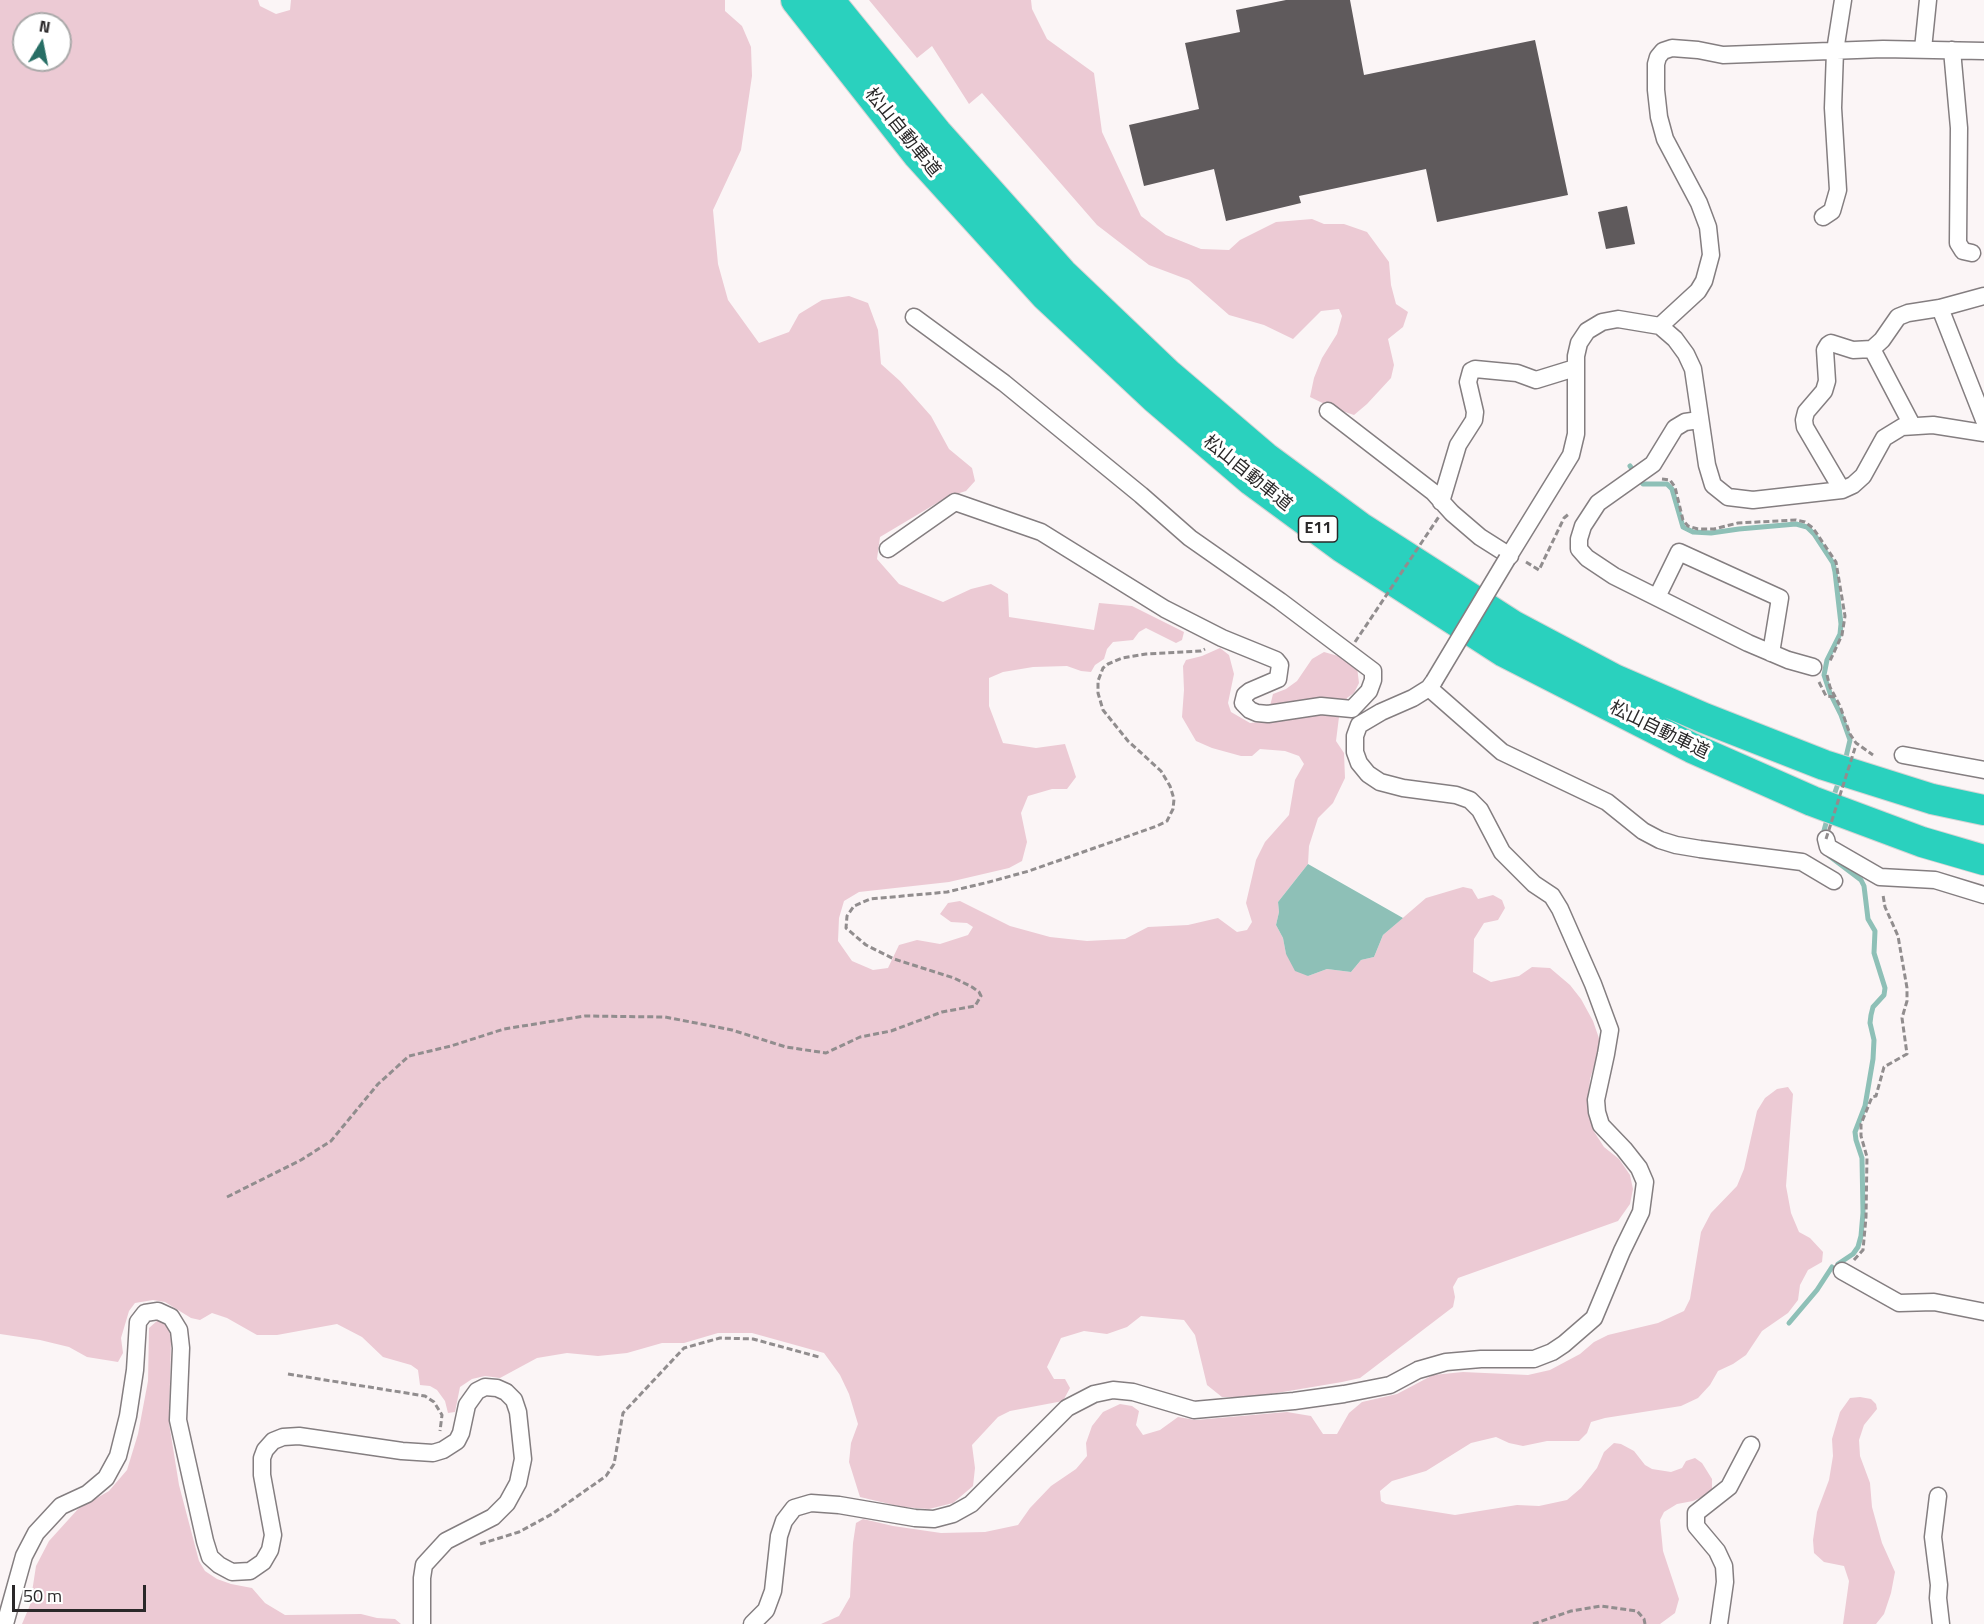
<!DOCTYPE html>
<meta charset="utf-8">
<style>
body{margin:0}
#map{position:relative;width:1984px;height:1624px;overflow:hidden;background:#fbf5f6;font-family:"Titillium Web",sans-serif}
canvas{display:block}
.north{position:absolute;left:12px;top:12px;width:60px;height:60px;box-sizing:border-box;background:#fff;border:2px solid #aaa9a9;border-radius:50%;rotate:10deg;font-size:16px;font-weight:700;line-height:24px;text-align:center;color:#2a2829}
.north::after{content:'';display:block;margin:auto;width:21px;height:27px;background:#276e65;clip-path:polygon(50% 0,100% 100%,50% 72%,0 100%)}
.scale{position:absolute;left:12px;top:1585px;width:134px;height:27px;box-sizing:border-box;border:3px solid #2a2829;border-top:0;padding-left:8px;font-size:18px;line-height:21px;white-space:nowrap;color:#2a2829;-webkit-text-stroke:4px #fff;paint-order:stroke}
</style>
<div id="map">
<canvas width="1984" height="1624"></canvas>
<div class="north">N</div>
<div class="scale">50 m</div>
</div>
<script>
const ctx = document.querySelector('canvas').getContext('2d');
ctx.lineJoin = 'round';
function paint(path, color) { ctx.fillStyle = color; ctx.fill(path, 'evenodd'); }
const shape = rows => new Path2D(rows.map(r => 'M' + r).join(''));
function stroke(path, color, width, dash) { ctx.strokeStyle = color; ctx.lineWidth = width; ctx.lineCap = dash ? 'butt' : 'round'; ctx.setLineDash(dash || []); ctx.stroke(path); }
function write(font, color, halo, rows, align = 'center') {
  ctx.font = font + ' "Titillium Web","Noto Sans JP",sans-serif'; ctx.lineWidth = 6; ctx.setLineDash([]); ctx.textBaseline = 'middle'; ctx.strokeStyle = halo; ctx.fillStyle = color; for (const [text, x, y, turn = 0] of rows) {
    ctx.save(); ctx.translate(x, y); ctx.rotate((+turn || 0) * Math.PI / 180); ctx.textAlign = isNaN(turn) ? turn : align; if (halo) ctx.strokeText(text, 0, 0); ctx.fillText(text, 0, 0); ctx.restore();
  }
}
const green = shape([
 [0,0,258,0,260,6,276,14,290,10,291,0,725,0,725,11,742,26,751,47,752,76,741,150,713,210,718,264,728,300,759,343,789,332,799,314,822,300,849,296,868,303,878,330,881,364,900,381,931,416,949,449,972,468,975,481,966,491,947,497,880,537,877,559,899,584,943,602,971,589,991,584,1008,594,1009,617,1094,630,1099,603,1132,606,1184,632,1182,640,1176,643,1146,628,1139,632,1133,640,1113,642,1107,649,1104,659,1095,665,1091,672,1081,671,1067,666,1033,667,1003,672,989,678,989,706,1003,743,1036,748,1065,744,1076,777,1067,789,1052,789,1028,796,1021,813,1027,842,1022,861,1009,868,949,882,859,892,844,901,839,918,838,941,852,961,873,970,888,968,899,945,917,940,940,944,968,935,973,927,967,923,951,922,940,914,948,903,960,901,1010,926,1050,937,1087,941,1125,939,1148,927,1188,925,1218,918,1237,932,1247,930,1252,922,1246,903,1256,860,1265,842,1289,815,1295,780,1304,764,1299,756,1285,751,1260,749,1252,756,1241,756,1212,748,1196,741,1182,717,1184,690,1183,666,1186,660,1202,656,1220,648,1229,655,1234,674,1228,703,1231,712,1250,723,1261,722,1270,706,1273,694,1286,689,1297,681,1312,659,1324,652,1338,656,1357,667,1359,683,1354,693,1347,698,1339,717,1336,741,1344,753,1345,778,1333,803,1318,818,1309,846,1308,864,1278,902,1279,912,1276,925,1283,938,1286,954,1308,976,1327,969,1351,972,1361,960,1374,957,1383,935,1426,898,1463,887,1472,889,1478,899,1493,895,1502,900,1505,908,1498,920,1484,923,1474,939,1473,972,1491,982,1519,976,1532,967,1550,968,1570,985,1581,999,1593,1021,1601,1044,1590,1079,1588,1106,1593,1130,1604,1147,1619,1159,1630,1175,1633,1189,1630,1204,1618,1221,1458,1278,1453,1287,1455,1297,1453,1307,1360,1378,1342,1382,1253,1397,1222,1397,1207,1385,1195,1335,1184,1320,1141,1316,1127,1327,1107,1334,1084,1331,1061,1338,1047,1367,1054,1379,1065,1379,1070,1388,1063,1401,1010,1411,998,1417,972,1445,975,1468,973,1486,953,1503,929,1509,902,1507,860,1497,849,1462,851,1443,858,1424,849,1394,840,1375,824,1353,752,1333,718,1333,684,1343,662,1343,627,1353,598,1356,567,1353,537,1358,500,1378,485,1376,472,1379,460,1387,455,1412,448,1413,445,1401,437,1390,430,1386,420,1385,418,1370,411,1365,383,1357,362,1337,337,1324,277,1335,257,1335,227,1318,212,1313,200,1320,191,1318,165,1302,153,1300,135,1303,129,1311,121,1338,123,1353,118,1362,87,1357,69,1347,40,1340,0,1334],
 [24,24,60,24,60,60,24,60],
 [869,0,1031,0,1032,9,1047,39,1094,73,1102,132,1141,216,1166,235,1201,249,1229,250,1240,240,1276,222,1312,219,1324,224,1344,224,1367,232,1389,262,1391,285,1396,304,1408,312,1403,327,1388,339,1394,365,1391,378,1367,404,1354,415,1333,408,1310,397,1314,378,1322,358,1337,334,1342,316,1339,309,1321,311,1293,339,1264,325,1229,315,1189,280,1149,265,1097,225,982,93,969,104,932,46,917,58],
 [1788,1087,1793,1094,1786,1186,1791,1213,1799,1232,1810,1238,1823,1252,1822,1262,1808,1270,1800,1285,1798,1300,1788,1313,1762,1331,1746,1355,1733,1364,1718,1371,1710,1385,1698,1398,1681,1406,1605,1418,1591,1422,1587,1433,1579,1441,1547,1441,1523,1446,1509,1443,1496,1437,1471,1443,1426,1471,1392,1481,1380,1491,1381,1501,1386,1504,1455,1515,1517,1505,1539,1506,1567,1500,1581,1488,1597,1468,1604,1452,1614,1443,1621,1444,1634,1451,1645,1465,1652,1469,1671,1472,1682,1468,1686,1461,1695,1458,1702,1463,1712,1479,1712,1489,1704,1496,1693,1501,1677,1504,1664,1512,1660,1520,1663,1551,1679,1599,1675,1613,1660,1624,821,1624,839,1616,850,1597,853,1543,856,1523,863,1519,893,1526,941,1533,985,1532,1018,1525,1030,1508,1051,1486,1076,1469,1087,1456,1086,1443,1092,1426,1103,1412,1120,1404,1132,1406,1139,1411,1136,1425,1143,1435,1160,1430,1178,1417,1196,1420,1287,1412,1311,1416,1323,1434,1337,1434,1349,1413,1362,1402,1397,1394,1433,1375,1463,1372,1528,1375,1550,1370,1580,1354,1594,1342,1608,1335,1658,1323,1684,1311,1690,1299,1701,1232,1711,1213,1737,1186,1744,1169,1757,1111,1765,1098,1777,1089],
 [158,1320,163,1322,169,1329,171,1341,169,1423,179,1485,199,1561,205,1571,217,1579,231,1584,252,1588,265,1603,285,1615,361,1614,377,1618,395,1619,401,1624,22,1624,30,1605,36,1566,49,1541,78,1509,109,1491,127,1470,138,1434,148,1381,149,1328],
 [1860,1397,1871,1399,1876,1404,1877,1409,1864,1425,1859,1440,1860,1456,1870,1483,1872,1507,1882,1543,1895,1572,1891,1593,1884,1614,1876,1624,1843,1624,1849,1581,1844,1566,1824,1562,1814,1553,1813,1540,1817,1512,1829,1480,1833,1456,1832,1439,1840,1412,1850,1398]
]);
const water = shape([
 [1308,864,1403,918,1383,935,1374,957,1361,960,1351,972,1327,969,1308,976,1295,971,1286,954,1283,938,1276,925,1279,912,1278,902]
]);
const stream = shape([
 [1630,466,1643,484,1667,484,1672,489,1683,527,1693,532,1711,533,1739,529,1796,524,1807,527,1814,534,1833,563,1835,572,1841,624,1840,634,1827,660,1824,675,1830,693,1841,715,1850,740,1845,761],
 [1833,798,1840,778],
 [1822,838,1828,816],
 [1828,855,1861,880,1864,886,1868,919,1875,931,1874,953,1885,988,1884,995,1873,1007,1871,1015,1870,1023,1874,1040,1873,1059,1865,1106,1855,1132,1856,1140,1862,1158,1863,1213,1861,1236,1858,1247,1853,1254,1838,1264],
 [1789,1323,1817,1290,1832,1267]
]);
const building = shape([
 [1286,0,1350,0,1364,75,1535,40,1568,195,1437,222,1426,169,1299,196,1301,203,1226,221,1214,169,1144,186,1129,125,1199,109,1185,43,1240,32,1236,10],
 [1627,206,1635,244,1606,249,1598,212]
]);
const path = shape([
 [1662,479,1670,480,1675,487,1683,520,1688,526,1698,529,1714,529,1738,523,1796,520,1805,522,1813,528,1836,562,1845,616,1842,635,1829,663],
 [1526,562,1539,570,1564,518,1570,513],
 [1827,675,1830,687,1840,706,1850,734,1856,743,1873,755],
 [1819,682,1826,696,1835,697],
 [227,1197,301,1160,331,1141,378,1084,409,1056,451,1046,504,1029,585,1016,665,1017,732,1030,786,1047,826,1053,860,1037,891,1031,942,1012,975,1006,981,996,979,992,972,987,954,978,894,959,866,945,846,928,847,916,854,906,870,899,947,892,989,882,1029,871,1157,826,1167,821,1173,809,1174,799,1170,786,1161,771,1128,741,1103,710,1098,693,1098,681,1103,668,1108,664,1122,658,1146,654,1201,651,1205,649],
 [1854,1260,1863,1250,1866,1217,1867,1157,1861,1136,1861,1124,1872,1097,1876,1096,1884,1067,1907,1054,1902,1018,1907,1001,1907,988,1898,936,1885,907,1883,895],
 [288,1374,425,1396,434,1402,442,1415,440,1431],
 [480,1544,519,1532,552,1514,606,1476,614,1464,623,1413,684,1348,720,1338,753,1339,819,1357],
 [1533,1624,1571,1611,1601,1606,1637,1611,1644,1619,1645,1624]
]);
const minor = shape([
 [1923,49,1928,0],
 [1952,50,1959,128,1958,243,1963,251,1972,253],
 [1823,217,1832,211,1838,190,1833,108,1835,51,1843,0],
 [1940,308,1984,420],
 [914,317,1004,383,1141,495,1190,538,1280,601,1373,671,1373,680,1369,691,1352,709],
 [1660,326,1698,291,1704,281,1711,255,1708,227,1699,203,1665,139,1659,117,1656,90,1656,64,1658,57,1663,51,1672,48,1698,50,1723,55,1883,49,1984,51],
 [1872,349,1912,425],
 [1328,411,1433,492,1452,513,1480,537,1510,556],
 [1699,420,1685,422,1675,428,1653,464,1598,503,1583,526,1579,539,1579,549,1587,558,1614,576,1748,643,1788,660,1813,667],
 [1842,490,1805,427,1804,420,1806,412,1824,391,1827,381,1825,350,1828,345,1831,343,1853,350,1872,349,1882,340,1898,317,1908,313,1940,308,1984,296],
 [1441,502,1458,445,1474,420,1475,412,1468,382,1471,371,1475,369,1517,373,1536,380,1575,368],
 [888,549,955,502,1041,532,1165,609,1222,638,1276,660,1280,665,1278,679,1250,691,1245,695,1243,703,1250,710,1257,713,1268,714,1321,706,1352,709],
 [1507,559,1571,455,1576,434,1576,356,1579,343,1587,331,1602,322,1618,319,1660,326,1675,339,1686,354,1693,369,1707,465,1713,485,1728,497,1753,500,1842,490,1853,485,1863,476,1884,438,1902,427,1933,425,1984,433],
 [1657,597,1679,552,1780,598,1771,653],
 [1429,688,1502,752,1607,802,1643,831,1660,840,1676,845,1700,849,1802,862,1834,881],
 [1903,755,1984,770],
 [1826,839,1828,847,1835,851,1880,877,1935,880,1984,895],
 [1842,1271,1899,1303,1934,1302,1984,1312],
 [1938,1496,1933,1537,1939,1585,1938,1598,1941,1624],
 [5,1624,24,1556,36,1533,61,1506,87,1494,106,1478,118,1456,128,1416,135,1370,138,1322,145,1313,158,1311,171,1317,179,1330,181,1348,178,1420,205,1541,210,1557,219,1565,232,1572,250,1571,263,1562,270,1550,273,1535,262,1475,262,1458,265,1450,273,1441,283,1437,299,1436,402,1451,433,1453,443,1450,457,1441,461,1433,467,1405,477,1391,485,1387,497,1388,506,1392,514,1400,518,1412,523,1459,518,1483,507,1503,493,1517,446,1541,424,1565,422,1578,422,1624],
 [752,1624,766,1610,773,1591,779,1536,784,1521,794,1508,811,1503,839,1505,915,1518,934,1519,953,1514,971,1504,1067,1408,1094,1394,1113,1390,1133,1392,1194,1410,1294,1401,1344,1394,1390,1385,1418,1370,1446,1362,1481,1359,1534,1359,1552,1352,1564,1344,1594,1318,1622,1251,1641,1212,1645,1182,1639,1168,1624,1149,1601,1125,1597,1112,1596,1100,1606,1054,1610,1030,1593,984,1560,909,1552,896,1534,884,1502,852,1480,810,1470,800,1456,795,1403,788,1380,782,1368,774,1359,763,1355,752,1355,736,1359,725,1381,712,1413,698,1429,688,1434,681],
 [1719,1624,1725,1582,1724,1566,1717,1551,1696,1526,1696,1513,1729,1487,1751,1445]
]);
const motorway = shape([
 [796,0,918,155,1045,295,1155,398,1252,481,1343,548,1504,652,1692,748,1812,801,1922,842,1984,860],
 [829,0,937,133,1062,273,1169,375,1265,457,1360,527,1514,626,1614,679,1704,718,1824,765,1932,799,1984,810]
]);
const pathBridge = shape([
 [1355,642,1440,515],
 [1826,839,1855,748]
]);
const minorBridge = shape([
 [1434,681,1507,559]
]);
const shields = [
 [1318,529,39]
];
const shieldNames = [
 ["E11",1318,529]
];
const streetNames = [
 ["松山自動車道",902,133,51],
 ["松山自動車道",1247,474,39],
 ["松山自動車道",1659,731,26]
];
paint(green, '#eccad4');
paint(water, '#8ec0b7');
stroke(stream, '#8ec0b7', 5);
paint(building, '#5f5a5c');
stroke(minor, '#847e80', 19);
stroke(motorway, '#d4d4d4', 32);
stroke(path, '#918d8e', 3, [6, 3]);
stroke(minor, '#fff', 16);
stroke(motorway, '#2ad1be', 30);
stroke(minorBridge, '#847e80', 19, []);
stroke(pathBridge, '#918d8e', 3, [6, 3]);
stroke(minorBridge, '#fff', 16);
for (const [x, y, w] of shields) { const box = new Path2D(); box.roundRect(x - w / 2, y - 13, w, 26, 4.5); ctx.fillStyle = '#fff'; ctx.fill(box); stroke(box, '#2a2829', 1.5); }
write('bold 16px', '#2a2829', null, shieldNames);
write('18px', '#2a2829', '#fff', streetNames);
</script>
